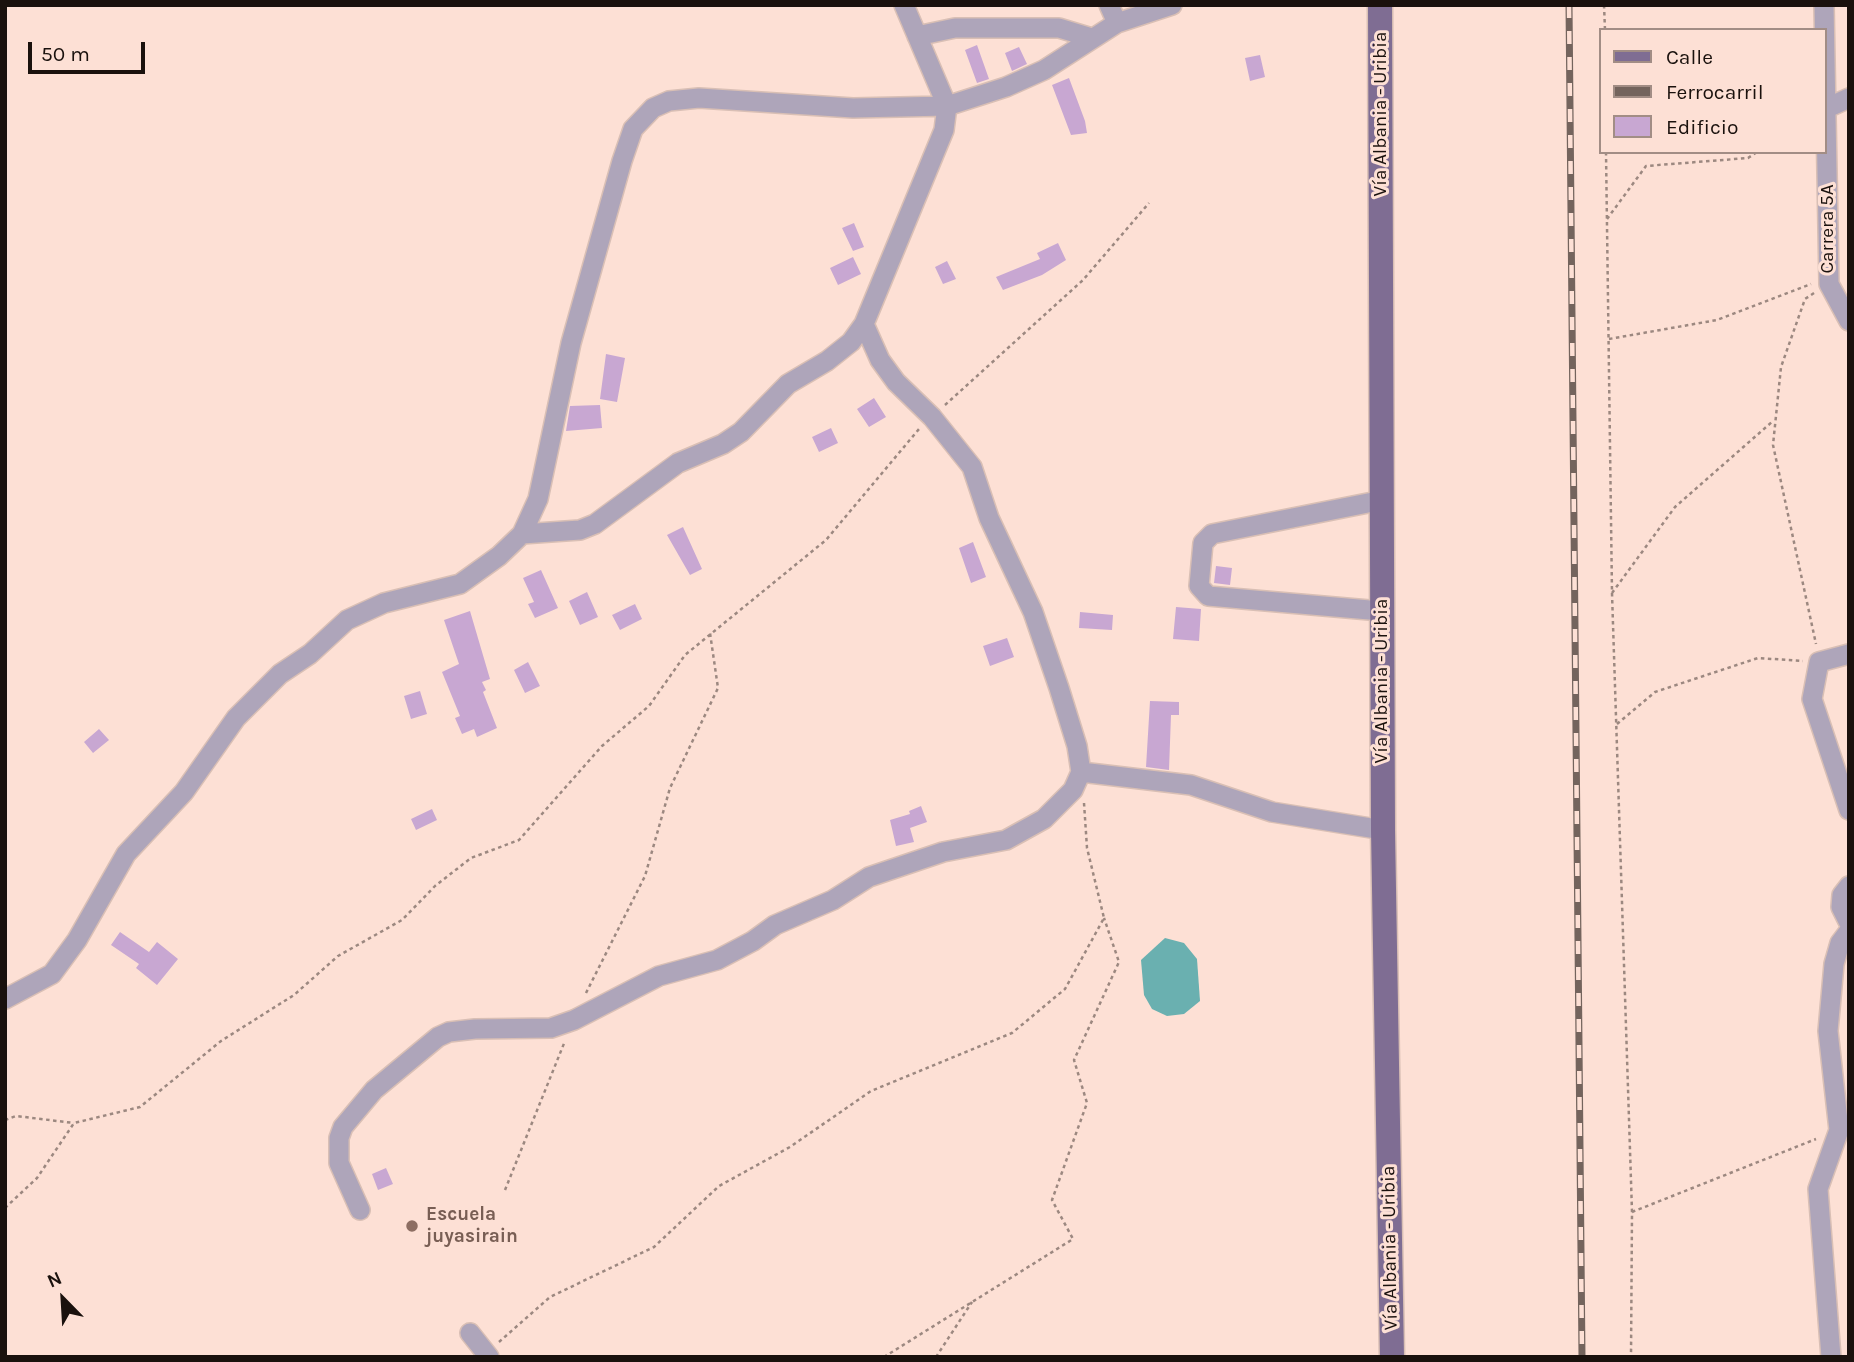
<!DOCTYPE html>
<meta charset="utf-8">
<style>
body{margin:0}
#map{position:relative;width:1854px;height:1362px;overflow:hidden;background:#fde0d5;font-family:Karla,sans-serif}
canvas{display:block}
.frame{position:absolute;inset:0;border:7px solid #1a110d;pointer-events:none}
.legend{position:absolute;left:1599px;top:28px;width:228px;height:126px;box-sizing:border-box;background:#fde0d5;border:2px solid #a28d85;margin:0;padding:9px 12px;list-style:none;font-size:21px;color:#1a110d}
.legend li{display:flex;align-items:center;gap:14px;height:35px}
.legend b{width:35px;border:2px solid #a28d85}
.north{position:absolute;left:28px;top:1264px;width:70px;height:70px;-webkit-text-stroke:5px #fde0d5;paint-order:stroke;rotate:336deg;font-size:19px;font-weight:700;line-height:28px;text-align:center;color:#1a110d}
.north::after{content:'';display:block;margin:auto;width:24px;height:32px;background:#1a110d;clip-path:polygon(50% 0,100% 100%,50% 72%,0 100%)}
.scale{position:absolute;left:28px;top:42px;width:117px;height:32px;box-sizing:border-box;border:4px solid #1a110d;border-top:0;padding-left:9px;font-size:21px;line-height:24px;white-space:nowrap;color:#1a110d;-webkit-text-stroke:5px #fde0d5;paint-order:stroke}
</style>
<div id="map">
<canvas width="1854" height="1362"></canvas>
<div class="frame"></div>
<ul class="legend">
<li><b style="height:9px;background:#7f6d93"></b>Calle</li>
<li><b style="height:9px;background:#74645d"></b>Ferrocarril</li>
<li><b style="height:19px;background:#c8a7d2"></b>Edificio</li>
</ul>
<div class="north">N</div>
<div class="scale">50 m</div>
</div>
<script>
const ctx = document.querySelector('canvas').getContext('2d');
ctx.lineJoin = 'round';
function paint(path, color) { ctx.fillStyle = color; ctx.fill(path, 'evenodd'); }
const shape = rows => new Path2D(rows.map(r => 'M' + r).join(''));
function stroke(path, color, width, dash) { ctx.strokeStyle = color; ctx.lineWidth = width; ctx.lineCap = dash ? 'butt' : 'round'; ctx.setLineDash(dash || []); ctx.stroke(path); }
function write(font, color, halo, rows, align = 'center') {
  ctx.font = font + ' Karla,sans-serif'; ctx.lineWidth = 6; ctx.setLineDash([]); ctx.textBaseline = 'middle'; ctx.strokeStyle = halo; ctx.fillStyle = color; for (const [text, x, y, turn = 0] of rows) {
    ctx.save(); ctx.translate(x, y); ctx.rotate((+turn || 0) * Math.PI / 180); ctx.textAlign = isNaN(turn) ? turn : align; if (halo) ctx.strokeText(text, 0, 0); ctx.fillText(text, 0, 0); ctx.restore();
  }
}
const water = shape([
 [1165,938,1184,943,1197,959,1200,1001,1184,1014,1167,1016,1152,1009,1144,995,1141,960]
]);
const building = shape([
 [977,45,989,79,977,83,965,50],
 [1019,47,1027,64,1012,71,1005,53],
 [1260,55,1265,77,1250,81,1245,58],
 [1069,78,1085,121,1087,133,1071,135,1052,85],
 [854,223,864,247,853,251,842,228],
 [1058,243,1066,260,1042,275,1003,290,996,277,1040,259,1037,253],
 [853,257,861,274,838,285,830,268],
 [947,261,956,279,943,284,935,267],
 [606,354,625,358,617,402,600,399],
 [874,398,886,417,869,427,857,409],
 [600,405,602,428,566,431,570,406],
 [831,428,838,443,819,452,812,437],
 [683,527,702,569,690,575,667,535],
 [973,542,986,577,971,583,959,548],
 [1216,566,1232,568,1230,585,1214,583],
 [541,570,558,608,535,618,528,604,534,602,523,578],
 [587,592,598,617,580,625,569,601],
 [635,604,642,619,620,630,612,615],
 [1176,607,1201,609,1199,641,1173,639],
 [470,611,490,679,482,682,486,690,483,692,497,728,477,737,474,729,462,734,455,718,460,716,442,672,459,664,444,620],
 [1080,612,1113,615,1112,630,1079,628],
 [1007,638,1014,657,990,666,983,646],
 [528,662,540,686,525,693,514,670],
 [420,691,427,714,411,719,404,696],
 [1150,701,1179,702,1179,715,1171,715,1169,770,1146,767],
 [99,729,109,740,93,753,84,742],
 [921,806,927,822,910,828,914,842,896,846,890,820,910,814,909,811],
 [432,809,437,820,416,830,411,819],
 [120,932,149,952,157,942,178,959,157,985,136,968,139,964,111,945],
 [386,1168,393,1184,378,1190,372,1174]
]);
const path = shape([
 [1604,5,1605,30],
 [1606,152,1612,593,1632,1212,1631,1357],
 [1607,219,1646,166,1748,158,1757,152],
 [1814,293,1805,299,1781,367,1773,445,1816,644],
 [1609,339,1717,320,1811,284],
 [945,405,1083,280,1149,203],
 [1612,593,1675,507,1773,421],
 [1617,724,1655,692,1758,658,1803,661],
 [586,993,645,876,670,788,718,688,710,633],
 [5,1120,16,1116,74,1123],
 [505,1190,565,1041],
 [5,1208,37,1178,74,1123,140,1107,221,1041,294,995,338,956,402,920,435,886,471,858,519,840,602,746,649,706,685,655,826,540,919,429],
 [1632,1212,1816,1139],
 [499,1342,550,1297,654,1247,719,1186,790,1147,871,1091,1012,1033,1065,989,1104,918,1087,848,1084,803],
 [884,1357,1073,1239,1052,1200,1087,1103,1074,1060,1119,962,1104,918],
 [936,1357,972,1302]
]);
const minor = shape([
 [1109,5,1117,23],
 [1824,5,1829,284,1849,321],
 [917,36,955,28,1059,28,1092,38],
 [1827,108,1849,98],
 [522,534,580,530,595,524,678,463,723,444,741,432,788,384,827,361,851,342,864,324,944,130,947,106,904,5],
 [1381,611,1208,596,1199,586,1203,543,1212,534,1383,500],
 [1849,654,1819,662,1812,699,1849,810],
 [1081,772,1191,785,1272,812,1383,830],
 [1849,886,1842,895,1841,907,1849,923],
 [5,999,52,974,77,940,126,854,184,792,236,718,280,674,310,654,347,620,384,603,460,584,499,556,522,534,538,499,571,343,622,161,633,129,653,108,669,101,699,98,853,108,947,106,1006,87,1044,70,1117,23,1172,5],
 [360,1210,339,1163,339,1138,343,1127,374,1090,438,1037,449,1032,475,1029,551,1028,574,1020,659,976,717,960,753,941,775,925,833,900,869,877,943,852,1006,840,1044,819,1073,790,1081,772,1077,746,1059,688,1033,612,989,518,972,467,932,417,896,382,880,360,864,324],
 [470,1333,489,1357],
 [1831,1357,1818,1189,1839,1130,1828,1031,1834,964,1840,943,1849,931]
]);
const major = shape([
 [1380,5,1383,830,1392,1357]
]);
const rail = shape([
 [1569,5,1582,1357]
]);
const markers = [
 [412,1226,7,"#8d6e63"]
];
const streetNames = [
 ["Vía Albania - Uribia",1381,114,-90],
 ["Carrera 5A",1828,229,-90],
 ["Vía Albania - Uribia",1382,681,-90],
 ["Vía Albania - Uribia",1390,1248,-91]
];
const educationNames = [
 ["Escuela",426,1215],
 ["juyasirain",426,1237]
];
paint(water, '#6ab0b0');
paint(building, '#c8a7d2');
stroke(minor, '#d9bfb5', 22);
stroke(major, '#d9bfb5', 27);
stroke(path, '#9c8880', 2.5, [3.5, 3.5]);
stroke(minor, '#aea5ba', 19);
stroke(major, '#7f6d93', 24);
stroke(rail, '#74645d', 7);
stroke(rail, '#fde0d5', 4.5, [13]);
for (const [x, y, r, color] of markers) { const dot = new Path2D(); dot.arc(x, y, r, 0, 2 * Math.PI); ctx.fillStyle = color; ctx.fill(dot); stroke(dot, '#fde0d5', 2.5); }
write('19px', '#1a110d', '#fde0d5', streetNames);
write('bold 19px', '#785e54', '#fde0d5', educationNames, 'left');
</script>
